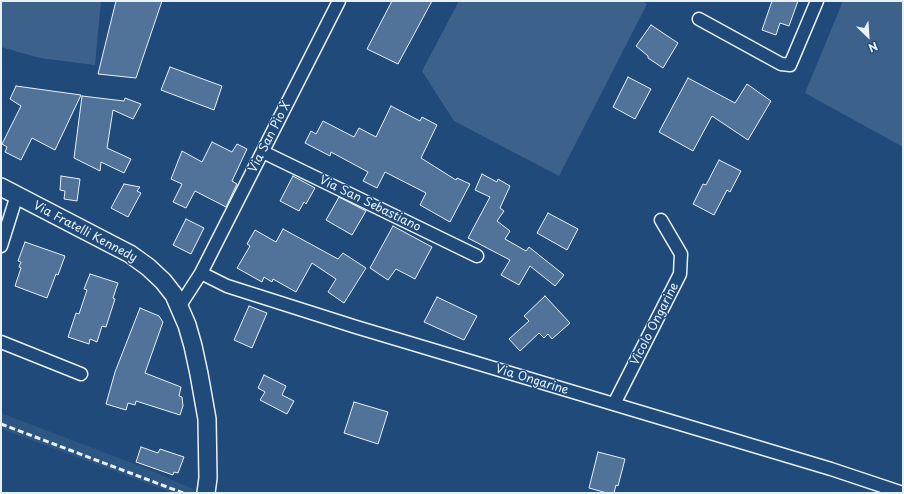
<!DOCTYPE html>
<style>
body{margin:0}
#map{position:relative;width:904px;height:494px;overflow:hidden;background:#1f4a7a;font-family:"Playpen Sans",sans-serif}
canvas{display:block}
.frame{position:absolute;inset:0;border:2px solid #e8f1f8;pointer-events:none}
.north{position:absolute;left:848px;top:16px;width:40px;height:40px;-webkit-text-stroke:3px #1f4a7a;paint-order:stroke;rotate:155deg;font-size:11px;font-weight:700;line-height:16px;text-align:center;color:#e8f1f8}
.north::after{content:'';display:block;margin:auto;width:14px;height:18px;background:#e8f1f8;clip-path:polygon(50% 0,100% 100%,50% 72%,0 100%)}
</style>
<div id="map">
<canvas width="904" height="494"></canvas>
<div class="frame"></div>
<div class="north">N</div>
</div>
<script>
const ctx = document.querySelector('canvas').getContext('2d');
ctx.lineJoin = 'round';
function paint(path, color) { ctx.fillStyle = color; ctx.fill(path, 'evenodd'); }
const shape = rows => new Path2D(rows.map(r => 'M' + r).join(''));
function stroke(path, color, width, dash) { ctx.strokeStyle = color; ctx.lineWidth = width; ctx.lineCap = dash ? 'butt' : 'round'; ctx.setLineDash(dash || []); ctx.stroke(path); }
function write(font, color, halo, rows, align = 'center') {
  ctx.font = font + ' "Playpen Sans",sans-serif'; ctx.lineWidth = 3; ctx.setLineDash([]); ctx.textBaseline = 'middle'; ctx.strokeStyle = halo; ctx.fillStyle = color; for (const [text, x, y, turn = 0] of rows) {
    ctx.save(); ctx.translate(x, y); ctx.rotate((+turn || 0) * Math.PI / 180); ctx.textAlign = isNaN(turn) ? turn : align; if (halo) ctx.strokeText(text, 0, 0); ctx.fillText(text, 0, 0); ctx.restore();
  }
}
const built = shape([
 [1,413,145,468,195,490,195,493,173,493,1,429]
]);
const green = shape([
 [1,1,101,1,95,65,40,58,1,47],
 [459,1,643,1,647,4,559,176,454,121,422,71],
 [843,1,903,1,903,147,805,93]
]);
const building = shape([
 [116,1,162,1,136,78,98,74,116,1],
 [392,1,432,1,398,64,367,49,392,1],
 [772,1,798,1,789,26,780,23,776,35,762,30,772,1],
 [651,25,678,43,663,68,648,58,648,56,636,46,651,25],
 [170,67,222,86,214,110,161,90,170,67],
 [628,77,651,89,635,119,613,107,628,77],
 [688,78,735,103,747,84,771,101,748,140,712,116,693,151,659,132,688,78],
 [16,86,81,95,55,150,32,138,21,160,5,152,7,147,2,144,21,106,10,99,16,86],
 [82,96,124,101,125,98,141,104,133,119,113,110,107,148,131,159,124,173,101,162,100,171,74,158,82,96],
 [391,106,420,121,422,117,437,125,421,158,456,180,457,178,470,184,450,222,420,205,426,193,385,172,377,188,363,181,368,172,331,152,330,156,305,143,311,131,316,134,323,121,354,137,359,128,376,137,391,106],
 [212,142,232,152,237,144,247,149,232,181,237,184,226,207,195,191,186,208,173,202,182,184,171,179,182,151,202,162,212,142],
 [719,160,741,171,730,192,727,190,714,215,693,204,703,184,706,185,719,160],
 [482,174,497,182,498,179,510,186,500,208,504,211,497,221,510,231,505,239,526,251,529,247,564,275,555,286,530,266,519,285,501,275,510,260,468,238,490,197,475,190,482,174],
 [61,176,80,179,77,201,64,199,65,191,60,190,61,176],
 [293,176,315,188,306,204,304,202,299,211,280,201,293,176],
 [124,184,140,187,137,191,141,193,128,217,111,208,124,184],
 [339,197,366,211,352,235,326,220,339,197],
 [548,213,578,229,567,250,537,233,548,213],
 [186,219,204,228,191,254,173,245,186,219],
 [393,226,432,247,415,279,396,269,388,280,370,268,393,226],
 [283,229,338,259,343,253,366,268,344,303,328,292,336,279,312,263,296,292,273,279,272,282,264,277,262,282,237,268,250,246,247,244,255,230,276,242,283,229],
 [25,242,65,256,58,275,56,274,47,298,15,286,21,268,19,267,21,262,18,261,25,242],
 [90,274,118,283,113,298,115,299,106,327,102,326,97,342,90,339,89,344,68,337,76,313,79,314,87,290,84,289,90,274],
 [545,296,570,323,552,339,548,334,544,338,539,333,520,351,509,339,529,321,524,316,545,296],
 [437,297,477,316,464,340,424,322,437,297],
 [249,306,267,313,252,348,234,340,249,306],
 [140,308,159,316,163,322,145,373,181,387,179,396,182,397,183,406,180,415,136,401,135,405,128,403,126,410,106,404,115,372,140,308],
 [264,375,286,386,282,395,294,401,287,414,260,400,265,392,258,388,264,375],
 [354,402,388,412,378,444,344,433,354,402],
 [141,447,158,453,160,449,184,457,178,473,174,472,173,475,136,462,141,447],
 [598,452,625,459,618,486,616,485,614,493,607,493,589,488,598,452]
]);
const street = shape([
 [699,19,781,64,790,65,817,1],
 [263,152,477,256],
 [1,246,17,195],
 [201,273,339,1],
 [179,307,201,273,227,286,356,327,831,469,903,493],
 [1,342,81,374],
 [614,404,680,274,681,254,661,220]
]);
const secondary = shape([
 [1,187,130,254,148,267,163,281,174,295,187,325,193,346,199,374,207,419,208,478,206,493]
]);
const rail = shape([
 [1,424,183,493]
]);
const streetNames = [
 ["Via San Pio X",270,137,-63],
 ["Via San Sebastiano",370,204,26],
 ["Via Fratelli Kennedy",85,232,28],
 ["Vicolo Ongarine",655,324,-63],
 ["Via Ongarine",532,380,17]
];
paint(built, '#2e5683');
paint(green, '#3c628c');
paint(building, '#517399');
stroke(building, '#e8f1f8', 1);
stroke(street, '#e8f1f8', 15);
stroke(secondary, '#e8f1f8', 20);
stroke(street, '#1f4a7a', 12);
stroke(secondary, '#1f4a7a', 17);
stroke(rail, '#e8f1f8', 3, [6, 3]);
write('12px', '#e8f1f8', '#1f4a7a', streetNames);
</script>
